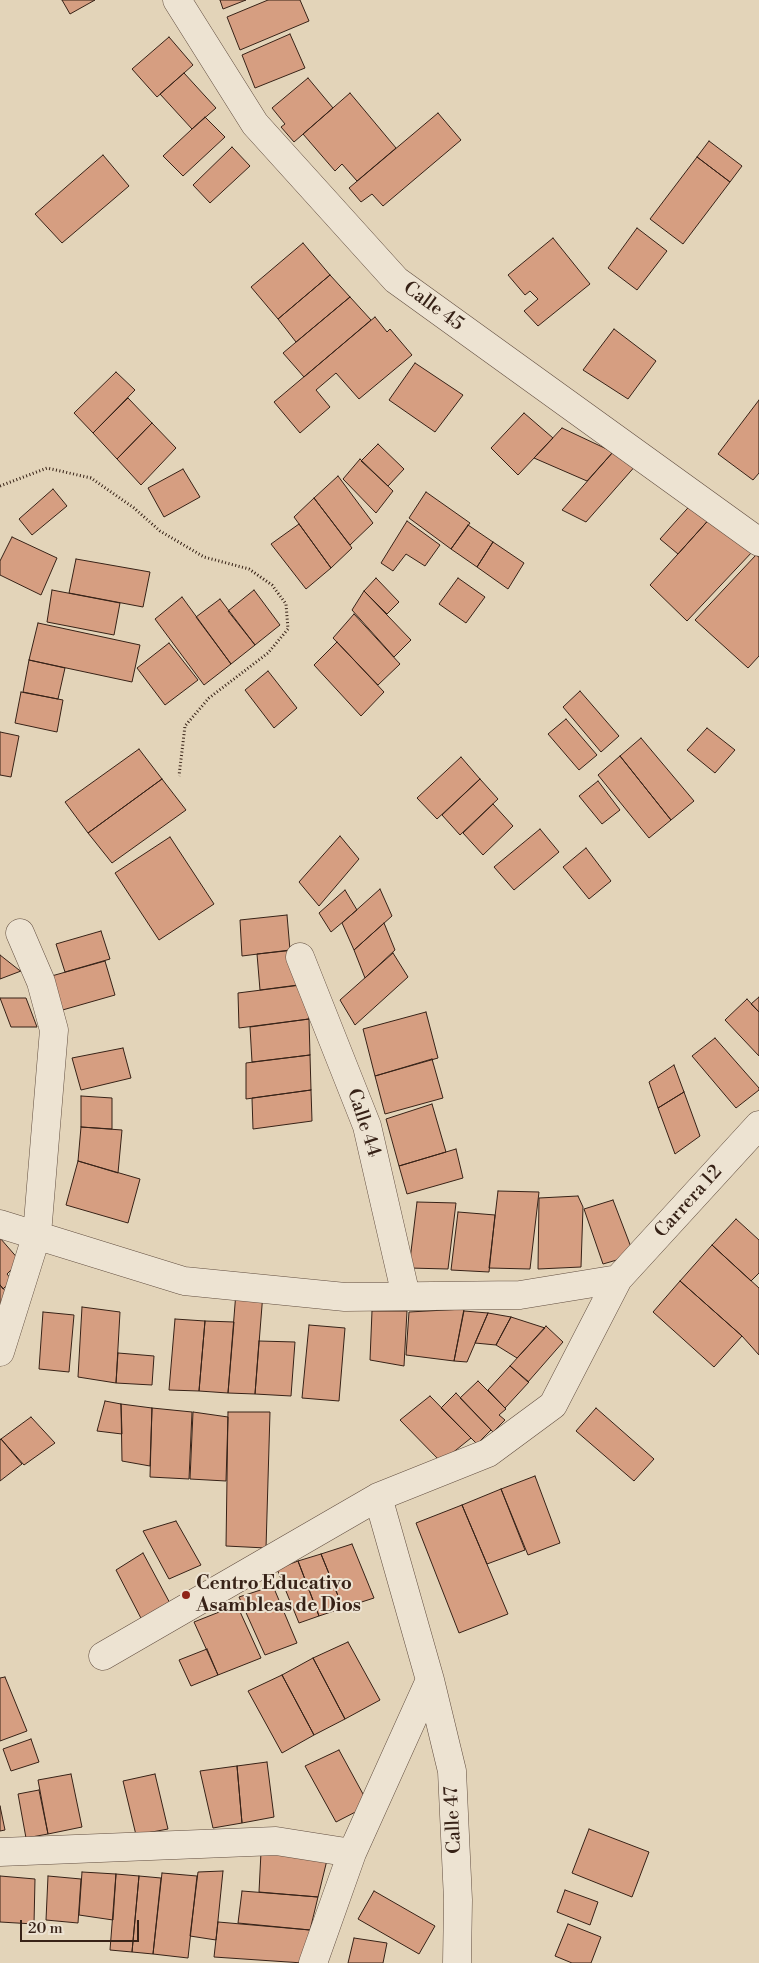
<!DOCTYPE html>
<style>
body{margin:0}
#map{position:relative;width:759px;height:1963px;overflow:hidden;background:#e3d4b9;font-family:"Libre Bodoni",serif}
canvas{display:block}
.scale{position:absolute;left:20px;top:1920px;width:119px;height:22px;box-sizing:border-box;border:2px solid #372217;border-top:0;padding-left:6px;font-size:15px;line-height:18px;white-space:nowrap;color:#372217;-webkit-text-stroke:4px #ede3d2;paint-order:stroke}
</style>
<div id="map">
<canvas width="759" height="1963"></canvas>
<div class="scale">20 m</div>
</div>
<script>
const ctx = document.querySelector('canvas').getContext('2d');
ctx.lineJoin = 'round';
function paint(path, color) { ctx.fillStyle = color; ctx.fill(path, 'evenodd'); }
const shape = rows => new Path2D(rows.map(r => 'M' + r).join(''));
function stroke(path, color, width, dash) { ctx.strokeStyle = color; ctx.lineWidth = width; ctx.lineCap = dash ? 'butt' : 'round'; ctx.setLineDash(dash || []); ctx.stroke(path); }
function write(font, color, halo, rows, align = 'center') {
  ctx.font = font + ' "Libre Bodoni",serif'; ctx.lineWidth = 4; ctx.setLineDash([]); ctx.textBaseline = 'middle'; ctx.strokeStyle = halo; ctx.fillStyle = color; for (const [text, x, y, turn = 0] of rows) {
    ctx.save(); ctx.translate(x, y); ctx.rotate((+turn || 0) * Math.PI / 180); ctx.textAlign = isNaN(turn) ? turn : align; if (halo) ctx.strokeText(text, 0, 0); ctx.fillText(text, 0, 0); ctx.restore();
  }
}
const building = shape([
 [62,0,95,0,70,14,62,0],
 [220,0,246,0,223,9,220,0],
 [268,0,300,0,309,21,240,50,227,17,268,0],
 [290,34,305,68,255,88,242,55,290,34],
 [169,37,193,65,157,97,132,69,169,37],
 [184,73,216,108,192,129,160,94,184,73],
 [308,78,333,108,294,142,281,127,285,124,272,108,308,78],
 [350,93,396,148,357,181,342,164,335,171,303,134,350,93],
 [438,113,461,140,383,206,372,194,361,202,349,188,438,113],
 [205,117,225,137,183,176,163,156,205,117],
 [709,141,742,166,730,182,697,157,709,141],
 [232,147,250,166,210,203,193,185,232,147],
 [103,155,129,186,62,243,35,214,103,155],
 [697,157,730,182,683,244,650,219,697,157],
 [637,228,667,251,637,290,608,268,637,228],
 [553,238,590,284,538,326,524,311,538,299,530,291,525,295,508,275,553,238],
 [303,243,330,275,278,319,251,287,303,243],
 [330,275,350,297,296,342,278,319,330,275],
 [350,297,371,320,304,377,283,353,350,297],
 [375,317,387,332,390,329,412,355,359,399,336,373,316,390,330,407,300,433,274,402,375,317],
 [614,329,656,361,628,399,583,370,614,329],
 [415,363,463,395,435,432,389,400,415,363],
 [116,372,135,390,93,433,74,413,116,372],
 [128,398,152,423,117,459,93,433,128,398],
 [759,400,759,473,753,480,718,454,759,400],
 [524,413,553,438,518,475,491,448,524,413],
 [152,423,176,448,141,485,117,459,152,423],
 [562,428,613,452,587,481,534,458,562,428],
 [378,444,404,469,388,486,361,461,378,444],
 [613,452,637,464,586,522,562,510,613,452],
 [360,459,393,491,376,513,343,479,360,459],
 [183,469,200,497,164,517,148,488,183,469],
 [338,476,373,523,350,545,314,498,338,476],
 [53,489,67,506,32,535,19,519,53,489],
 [426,492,470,523,451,549,409,518,426,492],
 [314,498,352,548,331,568,294,517,314,498],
 [695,500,713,515,678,554,660,539,695,500],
 [713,515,753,551,687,621,650,585,713,515],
 [407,521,440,545,425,566,406,554,393,571,381,563,407,521],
 [299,524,331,568,306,589,271,544,299,524],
 [468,525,493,542,477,567,451,549,468,525],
 [12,537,57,558,41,595,0,575,0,561,12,537],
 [493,542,524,563,508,589,477,567,493,542],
 [756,555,759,557,759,656,748,668,695,620,756,555],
 [76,559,150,572,143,607,69,593,76,559],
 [376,578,399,602,387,614,364,591,376,578],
 [458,578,485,597,466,623,439,604,458,578],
 [52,590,120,603,114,635,47,622,52,590],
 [254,590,280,625,255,645,228,611,254,590],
 [364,591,411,640,394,657,352,610,364,591],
 [182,597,231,664,204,685,155,619,182,597],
 [220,599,255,645,231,664,196,617,220,599],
 [354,614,400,664,378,685,333,638,354,614],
 [38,623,140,645,132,682,29,660,38,623],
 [337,642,384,692,361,716,314,665,337,642],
 [169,643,198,680,165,705,137,668,169,643],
 [29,660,65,668,58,699,23,692,29,660],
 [268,671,297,708,274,728,245,690,268,671],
 [580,691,619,736,601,752,563,707,580,691],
 [21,692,63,700,57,732,15,723,21,692],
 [566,719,597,755,579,770,548,734,566,719],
 [707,728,735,750,715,773,687,750,707,728],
 [0,732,19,736,11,777,0,775,0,732],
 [641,738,694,801,671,820,620,756,641,738],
 [139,749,162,779,88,833,65,802,139,749],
 [620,756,671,820,649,838,598,775,620,756],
 [461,757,480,779,437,819,417,798,461,757],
 [162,779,186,810,112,863,88,833,162,779],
 [480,779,498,799,460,835,442,815,480,779],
 [598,781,620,810,602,824,579,796,598,781],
 [493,804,513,826,483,855,463,833,493,804],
 [540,829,559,852,514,890,494,867,540,829],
 [340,836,359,859,319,906,299,882,340,836],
 [170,837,214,904,159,940,115,873,170,837],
 [586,848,611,881,589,899,563,867,586,848],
 [380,889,392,916,354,950,342,923,380,889],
 [345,890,357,910,331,932,319,913,345,890],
 [287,915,290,950,242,956,240,920,287,915],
 [384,923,395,950,365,978,354,950,384,923],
 [101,931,110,959,65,972,56,944,101,931],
 [295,950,298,985,260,990,257,954,295,950],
 [393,953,408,977,355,1025,340,1000,393,953],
 [0,955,19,970,21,971,0,979,0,955],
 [105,961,115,995,59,1011,48,977,105,961],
 [309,984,309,1019,239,1028,238,993,309,984],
 [759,997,759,1012,751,1004,759,997],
 [0,998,26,998,37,1027,11,1027,0,998],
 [747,999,759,1012,759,1056,725,1020,747,999],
 [426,1012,438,1058,375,1076,363,1029,426,1012],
 [309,1019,310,1055,252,1062,250,1027,309,1019],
 [715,1038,759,1088,759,1090,736,1108,692,1056,715,1038],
 [123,1048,131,1078,81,1090,72,1058,123,1048],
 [310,1055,311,1090,246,1099,246,1063,310,1055],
 [432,1059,443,1098,385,1114,375,1076,432,1059],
 [674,1065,684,1092,658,1108,649,1082,674,1065],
 [311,1090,312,1121,253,1129,252,1098,311,1090],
 [684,1092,700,1136,675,1154,658,1108,684,1092],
 [81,1096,112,1098,112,1129,81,1127,81,1096],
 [432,1104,446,1152,399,1166,386,1119,432,1104],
 [81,1127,122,1130,118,1173,78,1161,81,1127],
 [456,1149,463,1178,407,1194,399,1166,456,1149],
 [78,1161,140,1179,128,1223,66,1205,78,1161],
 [498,1191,539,1192,530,1269,489,1268,498,1191],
 [578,1196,583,1207,581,1267,538,1269,539,1198,578,1196],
 [613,1200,634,1255,603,1264,584,1209,613,1200],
 [417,1202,456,1203,448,1269,409,1268,417,1202],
 [458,1212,495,1215,489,1272,451,1270,458,1212],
 [736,1219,759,1240,759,1273,751,1281,712,1245,736,1219],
 [0,1238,20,1261,7,1274,12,1280,3,1289,0,1285,0,1238],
 [712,1245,759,1288,759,1355,742,1336,680,1281,712,1245],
 [680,1281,742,1336,714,1367,653,1312,680,1281],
 [0,1285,8,1294,0,1315,0,1285],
 [236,1292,263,1293,255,1394,228,1393,236,1292],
 [82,1307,120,1312,116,1383,78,1377,82,1307],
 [464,1309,454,1361,406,1355,409,1312,464,1309],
 [372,1311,407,1311,404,1366,370,1360,372,1311],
 [464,1311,488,1313,467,1362,454,1361,464,1311],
 [43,1312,74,1315,69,1372,39,1369,43,1312],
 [488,1313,511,1317,496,1345,475,1343,488,1313],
 [511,1317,545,1328,517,1358,496,1345,511,1317],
 [175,1319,205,1321,199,1391,169,1390,175,1319],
 [205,1321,234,1322,228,1393,199,1391,205,1321],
 [309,1325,345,1328,339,1401,302,1398,309,1325],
 [546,1326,563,1342,528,1382,510,1366,546,1326],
 [259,1341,295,1342,291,1396,255,1394,259,1341],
 [118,1353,154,1356,152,1385,116,1383,118,1353],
 [510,1366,529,1382,505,1408,488,1390,510,1366],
 [478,1381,506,1409,499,1415,505,1420,493,1432,460,1398,478,1381],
 [456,1393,491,1430,477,1444,441,1408,456,1393],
 [430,1396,471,1438,441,1462,400,1420,430,1396],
 [105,1401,121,1404,122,1434,97,1431,105,1401],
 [121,1404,152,1408,150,1466,122,1461,121,1404],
 [152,1408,192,1412,189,1479,150,1477,152,1408],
 [596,1408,654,1459,634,1481,576,1431,596,1408],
 [193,1412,228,1417,226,1481,190,1479,193,1412],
 [228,1412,270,1412,266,1548,226,1546,228,1412],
 [31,1417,55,1443,24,1465,1,1439,31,1417],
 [1,1439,22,1464,0,1481,0,1440,1,1439],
 [535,1476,560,1543,528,1555,501,1489,535,1476],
 [501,1489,525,1550,487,1564,462,1505,501,1489],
 [462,1505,508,1614,459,1633,416,1523,462,1505],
 [176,1521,201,1565,169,1579,143,1531,176,1521],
 [352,1544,374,1598,343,1608,321,1554,352,1544],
 [143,1553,172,1607,144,1624,116,1570,143,1553],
 [321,1554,343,1608,319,1616,298,1561,321,1554],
 [298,1561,319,1616,299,1623,277,1569,298,1561],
 [273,1586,297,1643,265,1655,239,1597,273,1586],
 [237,1605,261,1658,218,1675,194,1622,237,1605],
 [348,1642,380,1700,345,1719,313,1658,348,1642],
 [207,1649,218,1675,191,1686,179,1660,207,1649],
 [313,1658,345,1719,314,1735,282,1675,313,1658],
 [282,1675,314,1735,282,1753,248,1691,282,1675],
 [5,1677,27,1731,0,1741,0,1678,5,1677],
 [31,1739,39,1762,11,1771,3,1749,31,1739],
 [339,1750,369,1805,336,1822,305,1766,339,1750],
 [267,1762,274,1817,242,1823,237,1766,267,1762],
 [237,1766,242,1823,213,1828,200,1771,237,1766],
 [71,1774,82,1827,48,1834,38,1780,71,1774],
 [155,1774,168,1829,136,1835,123,1781,155,1774],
 [39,1790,48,1834,26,1838,18,1794,39,1790],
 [0,1806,5,1830,0,1831,0,1806],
 [589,1829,649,1852,632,1897,572,1873,589,1829],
 [261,1852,327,1860,318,1897,259,1892,261,1852],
 [223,1871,216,1940,190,1936,198,1872,223,1871],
 [82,1872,116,1874,113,1920,79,1915,82,1872],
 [162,1873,197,1876,188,1958,153,1954,162,1873],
 [116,1874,139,1876,132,1952,110,1950,116,1874],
 [0,1876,35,1879,34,1924,0,1922,0,1876],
 [48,1876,81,1879,78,1923,46,1920,48,1876],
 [139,1876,161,1878,153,1954,132,1952,139,1876],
 [565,1890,598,1902,590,1925,557,1912,565,1890],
 [242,1891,318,1897,310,1930,238,1923,242,1891],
 [374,1891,435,1926,419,1954,358,1919,374,1891],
 [218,1922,310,1930,303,1963,214,1957,218,1922],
 [568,1924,601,1937,591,1963,572,1963,555,1956,568,1924],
 [354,1938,387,1943,383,1963,348,1963,354,1938]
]);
const path = shape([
 [0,486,47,468,91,478,134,508,160,531,204,557,249,569,272,585,286,604,288,629,268,653,209,698,185,726,179,776]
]);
const minor = shape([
 [177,0,255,124,396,280,759,542],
 [300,957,367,1126,406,1296],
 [0,1224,184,1281,345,1297,520,1295,618,1279],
 [0,1352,37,1234,54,1030,41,982,20,933],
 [103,1656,378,1497,488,1453,553,1405,618,1279,759,1125],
 [430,1680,452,1771,458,1900,457,1963],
 [0,1852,276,1841,352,1853],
 [313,1963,352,1853,430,1680,378,1497]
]);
const markers = [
 [186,1595,5,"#8f2418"]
];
const streetNames = [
 ["Calle 45",433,307,36],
 ["Calle 44",363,1123,72],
 ["Carrera 12",689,1202,-48],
 ["Calle 47",454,1820,-93]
];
const poiNames = [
 ["Centro Educativo",196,1584],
 ["Asambleas de Dios",196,1606]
];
paint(building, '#d69e81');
stroke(building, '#372217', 1);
stroke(minor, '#624e40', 29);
stroke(path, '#372217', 3, [1, 2.5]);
stroke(minor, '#ede3d2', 28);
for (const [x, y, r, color] of markers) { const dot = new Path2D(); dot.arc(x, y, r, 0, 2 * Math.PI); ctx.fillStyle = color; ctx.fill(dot); stroke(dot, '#ede3d2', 2); }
write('19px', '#372217', '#ede3d2', streetNames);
write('bold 19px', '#372217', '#ede3d2', poiNames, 'left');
</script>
